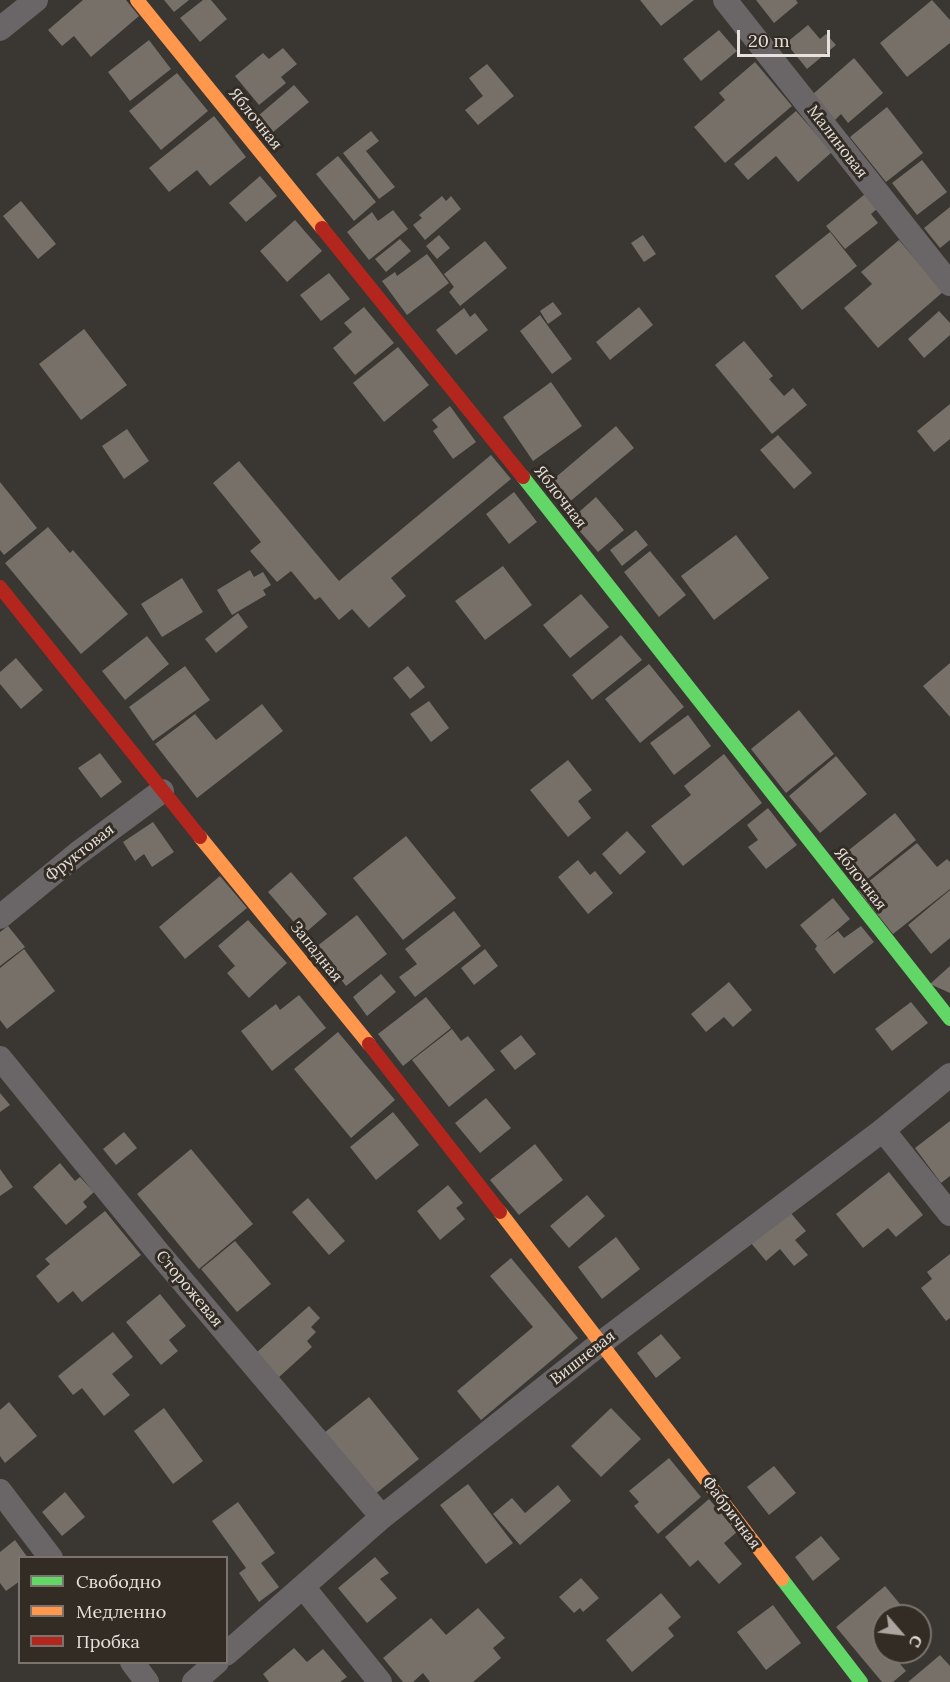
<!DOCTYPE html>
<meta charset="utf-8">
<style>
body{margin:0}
#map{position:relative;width:950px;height:1682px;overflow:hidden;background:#3a3632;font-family:Lora,serif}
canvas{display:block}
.legend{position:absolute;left:18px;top:1556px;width:210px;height:108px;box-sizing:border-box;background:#332c24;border:2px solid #7b746e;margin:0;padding:8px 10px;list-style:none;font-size:18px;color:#e6e1dc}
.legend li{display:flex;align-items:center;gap:12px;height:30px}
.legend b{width:30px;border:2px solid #7b746e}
.north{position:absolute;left:872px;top:1604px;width:60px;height:60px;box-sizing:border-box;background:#332c24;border:2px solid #7b746e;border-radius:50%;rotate:118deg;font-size:16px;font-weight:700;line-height:24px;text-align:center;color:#e6e1dc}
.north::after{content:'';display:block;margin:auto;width:21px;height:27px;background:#aaa5a0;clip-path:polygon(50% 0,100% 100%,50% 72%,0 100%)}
.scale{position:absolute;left:737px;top:30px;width:93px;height:27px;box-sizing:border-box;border:3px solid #e6e1dc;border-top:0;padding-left:8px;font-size:18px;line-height:21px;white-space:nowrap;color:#e6e1dc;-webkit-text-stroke:4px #332c24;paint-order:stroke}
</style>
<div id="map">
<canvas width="950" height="1682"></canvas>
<ul class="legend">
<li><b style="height:8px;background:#63d668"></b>Свободно</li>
<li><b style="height:8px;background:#ff974d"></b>Медленно</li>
<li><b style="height:8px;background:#b3261e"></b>Пробка</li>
</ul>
<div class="north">С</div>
<div class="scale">20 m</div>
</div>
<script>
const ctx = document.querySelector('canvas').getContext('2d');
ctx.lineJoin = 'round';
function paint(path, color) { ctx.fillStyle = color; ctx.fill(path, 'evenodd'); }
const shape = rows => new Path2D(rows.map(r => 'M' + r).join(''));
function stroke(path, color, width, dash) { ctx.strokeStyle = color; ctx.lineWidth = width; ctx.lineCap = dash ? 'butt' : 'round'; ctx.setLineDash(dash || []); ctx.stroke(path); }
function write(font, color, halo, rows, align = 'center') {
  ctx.font = font + ' Lora,serif'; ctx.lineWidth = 6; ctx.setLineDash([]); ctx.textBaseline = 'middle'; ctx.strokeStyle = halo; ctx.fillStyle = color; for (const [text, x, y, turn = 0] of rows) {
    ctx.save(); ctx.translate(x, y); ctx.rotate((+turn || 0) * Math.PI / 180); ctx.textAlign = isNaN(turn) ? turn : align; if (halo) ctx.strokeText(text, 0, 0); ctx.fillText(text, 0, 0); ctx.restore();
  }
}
const building = shape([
 [83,0,126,0,139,16,91,57,74,36,62,46,48,30],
 [164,0,189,0,174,12],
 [203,0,211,0,227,19,200,42,180,18],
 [640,0,694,0,661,26],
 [756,0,796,0,798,3,774,23],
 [932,0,950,20,950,43,907,77,880,43],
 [808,25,820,39,826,34,836,45,807,69,786,43],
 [719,30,737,51,701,81,683,59],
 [149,40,171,69,130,101,108,72],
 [283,48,297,64,281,77,286,83,259,105,235,76,263,53,269,59],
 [854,58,883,93,848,123,841,114,835,120,813,94],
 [755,62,792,106,725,163,694,127,725,100,719,93],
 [487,64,514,96,478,125,465,110,483,96,469,78],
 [177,73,208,111,161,150,129,111],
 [294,85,309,102,272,133,258,116],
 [887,107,923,153,886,182,850,137],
 [796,111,832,152,798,182,776,156,748,180,734,164],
 [214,116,246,157,210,186,197,170,169,192,149,168],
 [371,131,379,141,366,151,395,187,379,199,343,153],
 [338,156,376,202,354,221,316,174],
 [922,160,947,192,917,215,892,183],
 [260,176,277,196,246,222,229,203],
 [865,194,877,209,871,214,878,223,845,249,826,226],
 [442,196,446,201,451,196,461,209,425,240,413,225,422,218,419,215],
 [21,201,56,244,38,259,3,216],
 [950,207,950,240,940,248,924,228],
 [393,210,408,229,369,260,347,232,372,212,378,221],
 [295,220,322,251,287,282,260,251],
 [830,232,857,266,802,310,775,276],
 [439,235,450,248,437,259,426,246],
 [643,235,656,254,644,262,631,243],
 [400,239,411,251,386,272,375,259],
 [899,240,943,292,878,348,844,308,872,284,861,272],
 [485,241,507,268,460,306,449,292,454,287,444,274],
 [427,254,449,283,407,315,382,281,395,272,397,276],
 [329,273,350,299,321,321,300,295],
 [553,302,562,314,548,324,540,311],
 [364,307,394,343,355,375,333,348,352,332,344,323],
 [639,307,653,325,610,360,596,342],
 [464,308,470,317,475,313,488,330,456,355,436,330],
 [939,311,950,323,950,335,924,358,908,339],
 [540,315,572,359,552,374,520,331],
 [84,329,127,385,81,420,39,364],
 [744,341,773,376,769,379,784,396,793,388,807,405,772,434,715,365],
 [398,347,429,385,384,422,353,383],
 [551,382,582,426,533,461,503,417],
 [950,404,950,439,934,452,917,431],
 [450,406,476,442,453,459,433,431,438,427,432,420],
 [616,426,634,448,567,504,549,483],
 [127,429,149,461,124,479,102,446],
 [778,435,812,473,794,489,760,450],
 [491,455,511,479,391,578,406,596,369,628,352,609,339,620,320,597,315,600,291,571,277,582,250,551,261,542,213,483,239,461,339,581],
 [0,482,37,528,4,555,0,550],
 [514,492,537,522,509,544,486,514],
 [596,497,624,530,598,552,570,520],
 [48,527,70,553,73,550,128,614,81,654,5,563],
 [636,530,648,545,622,566,610,550],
 [736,535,769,578,714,620,681,576],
 [650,551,686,595,659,617,624,572],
 [503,566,532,605,485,640,455,601],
 [250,570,254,577,263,572,271,585,263,590,266,595,232,615,217,590],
 [182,578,203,612,162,637,141,604],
 [581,594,609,627,570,658,543,625],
 [238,613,248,627,216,653,205,639],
 [621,635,642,660,592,700,572,675],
 [147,636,169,664,125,700,102,671],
 [16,658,43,690,21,709,0,684,0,672],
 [950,663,950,717,923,686],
 [649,664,684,707,640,743,605,699],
 [185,666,210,700,153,741,129,707],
 [408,666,425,687,410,699,393,678],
 [429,701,449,728,431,742,410,714],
 [262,704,283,731,197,798,155,744,195,714,216,740],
 [799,710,834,754,786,793,751,749],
 [688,715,711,746,674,775,650,743],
 [100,753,122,782,101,798,78,768],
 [724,754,762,803,683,866,651,826,691,795,684,786],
 [836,756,867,794,820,833,789,796],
 [568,760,592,790,578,801,591,818,568,837,530,790],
 [768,808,797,845,766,869,748,847,758,840,747,825],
 [895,813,916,840,860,885,839,858],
 [153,822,174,852,152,867,144,854,135,861,123,842],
 [627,831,646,852,620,875,602,854],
 [406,836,456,898,403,940,353,878],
 [917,843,937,867,947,859,950,862,950,889,893,934,858,890],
 [578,860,590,875,595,871,613,893,588,914,558,877],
 [291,872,327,914,304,934,268,892],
 [220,876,247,908,185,959,159,927],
 [950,890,950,938,931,954,908,925],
 [833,898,850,919,823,942,838,931,844,938,861,926,874,942,834,974,815,949,817,946,800,925],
 [454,911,481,946,415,997,399,977,417,964,405,949],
 [357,915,387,954,346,986,316,947],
 [248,920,287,963,249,998,227,973,235,966,218,946],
 [8,926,25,947,0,966,0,932],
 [24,949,55,991,7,1029,0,1020,0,968],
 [485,949,498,966,474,985,461,968],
 [950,966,950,993,930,984],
 [381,974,396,992,367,1016,353,997],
 [729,982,752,1010,733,1027,724,1017,706,1032,691,1014],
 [299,995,326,1028,272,1071,241,1031,276,1004,280,1010],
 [426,997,451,1028,403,1066,378,1034],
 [911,1002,928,1023,892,1051,875,1029],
 [452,1029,461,1041,468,1036,495,1070,449,1107,412,1060],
 [338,1032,395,1100,351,1138,294,1069],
 [521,1035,536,1054,515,1070,500,1051],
 [0,1093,10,1105,0,1112],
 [486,1098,511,1128,480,1153,455,1123],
 [393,1112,419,1145,376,1180,350,1147],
 [950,1121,950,1176,941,1183,915,1148],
 [124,1132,137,1148,116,1165,103,1149],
 [535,1144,563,1180,519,1215,490,1180],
 [191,1149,253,1224,199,1269,137,1194],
 [60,1163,75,1181,80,1177,94,1192,83,1202,87,1207,66,1225,33,1187],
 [0,1169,13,1187,0,1196],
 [889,1172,923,1215,896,1237,888,1228,863,1248,836,1214],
 [448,1185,463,1203,456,1208,465,1219,440,1240,417,1211],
 [587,1195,605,1216,569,1248,550,1226],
 [308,1198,345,1241,329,1255,292,1212],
 [105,1211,141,1255,82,1302,73,1291,58,1303,36,1276,50,1264,45,1259],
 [790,1212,806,1231,795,1240,808,1255,794,1266,780,1249,766,1261,751,1243],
 [616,1237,640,1269,602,1299,578,1267],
 [235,1241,271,1284,237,1312,201,1269],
 [950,1254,950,1318,946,1321,921,1288,932,1279,927,1272],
 [511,1258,578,1338,481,1420,457,1391,533,1327,490,1276],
 [160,1294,186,1326,169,1340,178,1351,161,1365,126,1322],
 [309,1306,320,1318,311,1327,316,1332,307,1341,312,1347,278,1378,256,1353],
 [113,1332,133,1357,112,1374,130,1395,104,1416,82,1388,73,1395,58,1376],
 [661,1334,681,1358,656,1378,637,1353],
 [369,1397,419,1459,374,1495,324,1433],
 [9,1402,37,1436,5,1463,0,1456,0,1410],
 [164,1408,203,1461,173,1484,134,1431],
 [611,1408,641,1439,601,1477,571,1446],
 [669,1458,701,1497,658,1534,634,1506,639,1502,629,1491],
 [774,1466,796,1493,769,1515,747,1487],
 [468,1484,513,1543,486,1564,440,1505],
 [558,1485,571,1501,520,1545,493,1514,512,1498,525,1513],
 [65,1492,85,1517,62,1536,42,1512],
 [709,1499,737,1532,724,1543,742,1564,719,1584,698,1560,690,1567,665,1537],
 [238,1502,275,1553,261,1563,279,1587,259,1602,239,1573,246,1568,212,1521],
 [821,1536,840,1559,813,1581,795,1557],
 [15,1540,28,1558,20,1558,20,1581,6,1591,0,1583,0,1552],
 [375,1557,389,1573,380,1579,397,1598,367,1623,338,1588],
 [581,1578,599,1598,583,1612,580,1608,574,1613,559,1597],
 [885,1586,910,1616,884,1616,884,1652,905,1652,896,1659,906,1671,893,1682,882,1682,836,1627],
 [661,1593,681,1617,668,1628,674,1636,632,1672,606,1640],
 [773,1605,801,1643,766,1670,737,1632],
 [478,1608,505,1638,493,1648,501,1658,473,1682,430,1682,423,1673,413,1682,403,1682,383,1658,431,1618,446,1635],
 [294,1648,307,1662,323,1649,347,1677,340,1682,269,1682,263,1674],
 [940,1655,950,1666,950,1682,908,1682]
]);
const street = shape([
 [725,0,950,284],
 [0,29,36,0],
 [0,917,77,854,162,791],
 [0,1058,157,1251,382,1517],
 [883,1130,950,1214],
 [0,1491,51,1558],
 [304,1588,380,1682],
 [226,1654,382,1517,601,1343,883,1130,950,1075],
 [132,1662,147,1682],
 [194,1682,217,1662]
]);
const fast = shape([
 [523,477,950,1019],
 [782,1579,861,1682]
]);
const slow = shape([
 [137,0,322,228],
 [200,837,369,1044],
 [500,1212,782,1579]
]);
const jam = shape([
 [322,228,523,477],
 [0,587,200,837],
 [369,1044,500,1212]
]);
const streetNames = [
 ["Яблочная",255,119,51],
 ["Малиновая",837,142,52],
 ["Яблочная",560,497,52],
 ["Фруктовая",80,853,-38],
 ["Яблочная",860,879,52],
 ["Западная",316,952,51],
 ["Сторожевая",189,1289,50],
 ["Вишневая",583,1358,-38],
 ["Фабричная",731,1513,53]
];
paint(building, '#767069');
stroke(street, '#6a6668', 24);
stroke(fast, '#63d668', 14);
stroke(slow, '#ff974d', 14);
stroke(jam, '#b3261e', 14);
write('16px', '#e6e1dc', '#332c24', streetNames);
</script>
